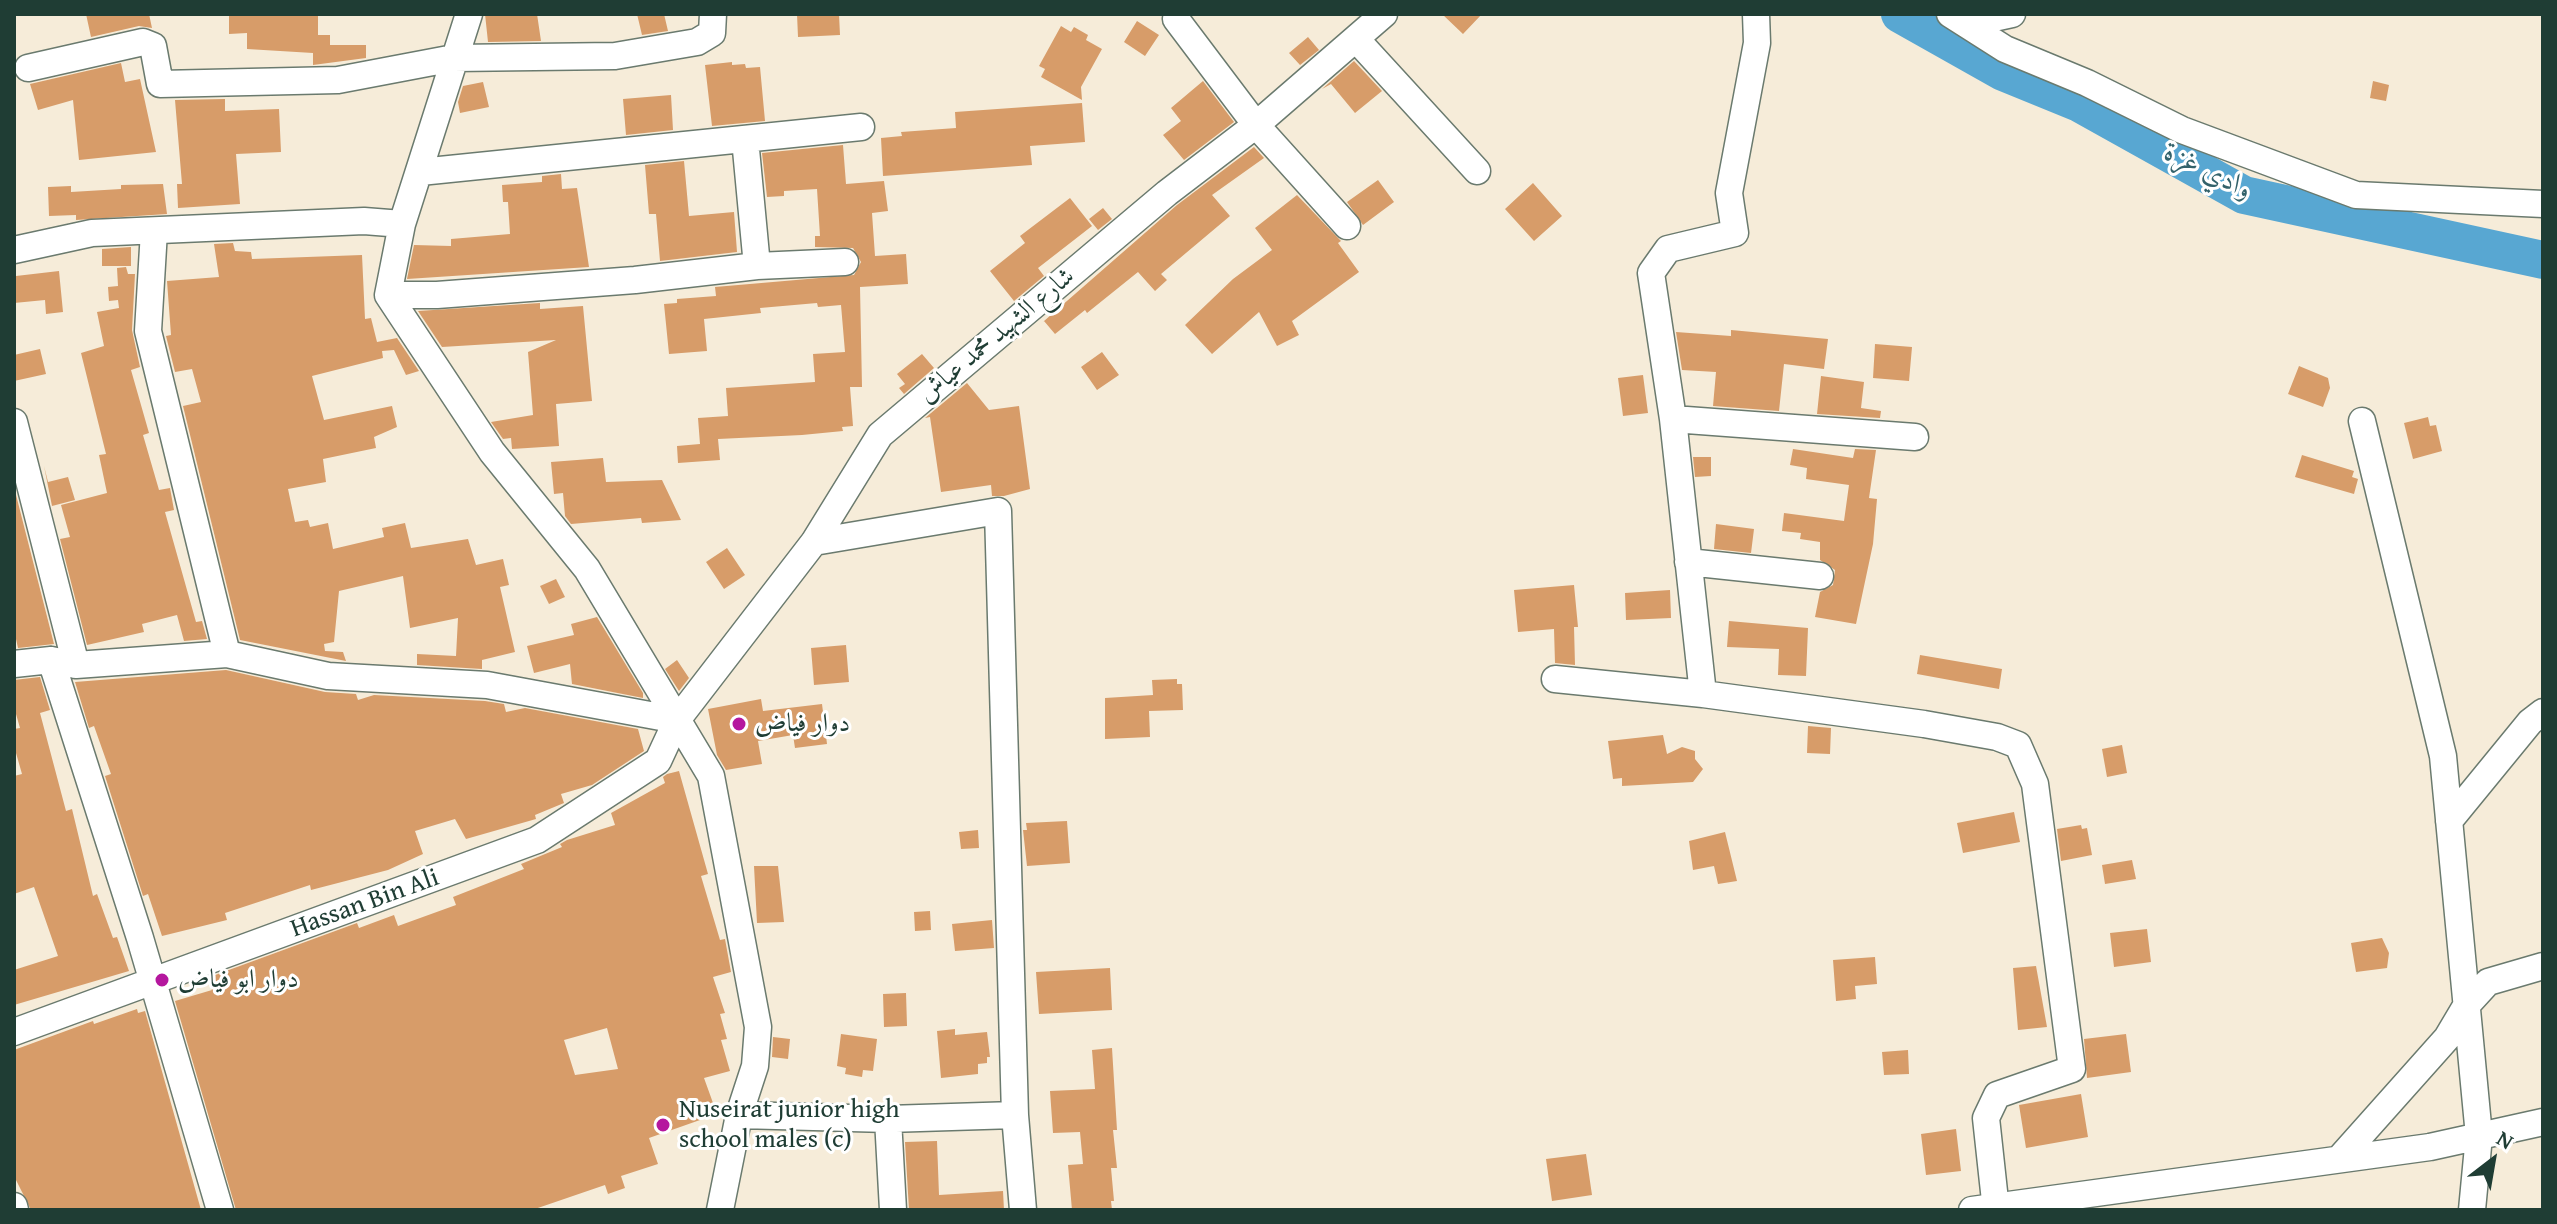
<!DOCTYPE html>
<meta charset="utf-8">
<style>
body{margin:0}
#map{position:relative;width:2557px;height:1224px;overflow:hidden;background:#f6ecd9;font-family:"Gentium Book Plus",serif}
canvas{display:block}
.frame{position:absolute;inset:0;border:16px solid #1f3d34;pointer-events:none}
.north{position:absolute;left:2453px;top:1120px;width:80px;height:80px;-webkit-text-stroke:6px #fff;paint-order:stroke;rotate:31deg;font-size:22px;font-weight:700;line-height:32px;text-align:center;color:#1f3d34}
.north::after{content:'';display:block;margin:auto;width:28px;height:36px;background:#1f3d34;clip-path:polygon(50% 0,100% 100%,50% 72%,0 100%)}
</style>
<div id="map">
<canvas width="2557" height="1224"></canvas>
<div class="frame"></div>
<div class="north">N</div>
</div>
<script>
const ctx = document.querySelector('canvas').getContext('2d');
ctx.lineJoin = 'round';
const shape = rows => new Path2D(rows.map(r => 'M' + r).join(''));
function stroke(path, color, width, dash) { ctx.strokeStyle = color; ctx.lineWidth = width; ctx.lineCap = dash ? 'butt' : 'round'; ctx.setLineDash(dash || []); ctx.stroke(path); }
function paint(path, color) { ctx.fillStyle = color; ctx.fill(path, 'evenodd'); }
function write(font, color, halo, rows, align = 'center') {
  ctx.font = font + ' "Gentium Book Plus",Amiri,serif'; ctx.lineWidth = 6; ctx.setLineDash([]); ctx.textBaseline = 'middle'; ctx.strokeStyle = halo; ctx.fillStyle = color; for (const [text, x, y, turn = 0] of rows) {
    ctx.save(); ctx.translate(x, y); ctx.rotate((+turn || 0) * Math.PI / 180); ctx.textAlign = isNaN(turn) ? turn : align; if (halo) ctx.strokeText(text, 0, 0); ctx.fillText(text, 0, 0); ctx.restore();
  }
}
const river = shape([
 [1900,14,2003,72,2079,103,2244,195,2543,260]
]);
const building = shape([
 [86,14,149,14,152,28,139,26,91,37],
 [229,14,318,14,318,35,330,35,330,45,366,45,366,58,313,65,313,53,247,49,247,33,229,34],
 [485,14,537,14,541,41,488,42],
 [637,14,664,14,668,31,642,35],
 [797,14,839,14,840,35,798,37],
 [1442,14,1482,14,1463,34],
 [1137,21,1159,35,1145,56,1124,42],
 [1061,26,1071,32,1074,27,1088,35,1086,40,1102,49,1081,87,1082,100,1041,77,1045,69,1039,66],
 [1308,37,1319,50,1300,65,1289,53],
 [1354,61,1382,91,1355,113,1331,84,1322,89],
 [732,62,732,65,745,64,746,68,760,67,765,121,712,126,705,65],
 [121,63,125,82,140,79,156,152,79,160,73,100,38,110,30,84],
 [1203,81,1234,122,1184,160,1163,135,1181,121,1171,108],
 [2373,81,2389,85,2386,101,2370,98],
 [483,82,489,107,460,113,458,102,463,86],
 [671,95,673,130,626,135,623,99],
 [225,99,225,111,279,109,281,152,236,154,240,204,178,208,177,184,182,184,175,100],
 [1082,103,1085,142,1030,146,1032,165,883,176,881,138,902,136,901,132,956,128,955,112],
 [843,145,846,184,884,181,888,211,872,213,875,256,906,254,908,284,860,287,862,387,850,387,853,426,842,427,843,431,802,435,718,439,720,460,678,463,677,446,700,444,698,418,728,416,726,388,815,382,813,354,845,352,841,305,818,307,817,303,760,308,761,313,704,319,707,351,669,354,664,304,677,303,677,299,716,296,715,287,854,275,861,262,853,248,815,247,815,236,820,236,817,189,784,191,784,196,767,197,762,153],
 [1254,147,1264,158,1212,195,1230,216,1161,274,1167,280,1155,291,1138,272,1087,313,1085,310,1055,334,1044,321,1036,328,1177,205],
 [684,161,689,216,734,212,737,252,660,261,656,214,649,214,645,165],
 [561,174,562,189,577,188,589,267,407,279,414,245,451,246,451,239,510,234,508,202,503,202,502,185,542,182,542,176],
 [1378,180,1394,202,1363,225,1347,202],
 [1533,183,1562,216,1534,241,1505,209],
 [163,184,167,214,76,220,76,215,49,216,48,187,71,186,71,192,121,189,121,185],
 [1297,195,1341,241,1338,243,1359,272,1292,321,1299,335,1277,346,1259,312,1212,354,1185,325,1233,279,1272,250,1255,228],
 [1070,198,1092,226,1038,268,1044,276,1014,301,990,271,1025,243,1020,236],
 [1103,208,1112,219,1098,230,1089,219],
 [233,243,235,251,251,252,252,259,362,255,365,319,371,318,377,342,397,338,419,371,406,375,394,350,382,351,383,358,312,376,324,420,392,406,397,427,374,437,376,448,323,459,326,482,288,489,295,522,308,520,310,527,328,523,333,549,384,537,382,528,405,523,411,548,468,539,476,565,503,559,509,585,500,587,515,652,482,660,482,669,417,665,417,654,456,656,458,618,410,628,403,576,339,591,334,642,324,644,325,651,343,652,346,661,240,640,183,406,201,402,192,369,175,372,166,336,171,335,167,281,219,277,214,244],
 [131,247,131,266,102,266,102,249],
 [126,267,128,274,135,274,132,330,140,367,131,370,149,433,143,435,159,490,170,488,174,510,165,512,196,622,202,621,207,639,184,641,177,615,142,624,144,632,87,645,60,539,70,537,61,505,107,493,99,455,106,454,81,353,104,346,97,312,119,308,118,300,109,301,108,287,118,286,117,268],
 [59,271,63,312,46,314,45,300,14,303,16,276],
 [540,303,540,309,583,306,592,401,556,404,559,446,512,449,511,438,503,439,491,422,533,415,528,352,556,340,442,347,418,311],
 [1731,330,1828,339,1824,369,1784,364,1779,411,1713,406,1716,372,1682,370,1676,332,1731,336],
 [1875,344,1912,347,1909,381,1873,378],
 [40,349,46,374,14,381,14,355],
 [1102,352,1119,375,1097,390,1081,367],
 [922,354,934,368,904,394,899,388,905,384,897,374],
 [2299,366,2328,378,2330,388,2323,407,2288,394],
 [1643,375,1648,413,1623,416,1618,378],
 [1821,376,1864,382,1861,408,1881,411,1880,418,1817,414],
 [967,383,989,410,1019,406,1030,489,1004,496,992,496,991,485,941,492,930,417,925,418],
 [2428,417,2430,426,2436,425,2442,451,2413,459,2404,423],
 [1793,449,1853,458,1855,449,1876,450,1869,498,1877,499,1873,544,1856,624,1815,617,1820,592,1833,585,1835,570,1820,560,1820,542,1800,539,1801,533,1782,531,1784,513,1844,521,1849,485,1806,479,1807,468,1790,465],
 [2302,455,2354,471,2352,477,2358,479,2354,494,2295,477],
 [1693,457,1711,457,1711,476,1695,477],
 [603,458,606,482,662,480,681,520,642,523,641,518,571,524,565,516,563,493,554,494,551,462],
 [44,466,48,482,68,477,75,500,52,506],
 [14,487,54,644,18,648,14,630],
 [1716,524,1754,529,1751,553,1714,549],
 [727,548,745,575,724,589,706,562],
 [556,579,565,597,549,604,540,586],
 [1574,585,1578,627,1574,627,1575,665,1555,663,1554,629,1518,632,1514,590],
 [1670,590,1671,618,1626,620,1625,593],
 [597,617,643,693,643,698,572,684,570,664,534,673,527,646,574,635,571,624],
 [1729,621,1808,628,1806,676,1778,675,1779,649,1727,647],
 [846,645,849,682,814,685,811,648],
 [1920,655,2002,669,1999,689,1917,674],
 [677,660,689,678,679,691,665,669],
 [226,670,325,692,356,694,358,700,374,695,485,701,504,704,506,712,525,708,638,729,644,751,592,785,561,794,564,803,535,815,536,819,466,839,455,819,415,831,423,854,388,870,311,890,310,885,225,913,227,920,162,936,148,894,143,896,105,776,111,774,94,726,89,728,75,682],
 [40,677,50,710,40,713,66,811,72,809,93,896,97,894,113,938,117,937,129,971,14,1005,14,970,58,956,34,887,14,894,14,776,22,774,14,746,14,729,20,728,14,707,14,680],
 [1177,679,1177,684,1182,684,1183,710,1149,711,1150,737,1105,739,1105,698,1153,695,1152,680],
 [761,699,763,711,822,704,827,744,795,748,793,735,758,741,762,764,726,770,717,755,708,709],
 [1808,726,1831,728,1830,754,1807,753],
 [1663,735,1667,754,1682,747,1695,751,1695,759,1703,769,1693,782,1622,786,1622,778,1613,779,1608,741],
 [2122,745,2127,773,2107,777,2102,749],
 [679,771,708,874,701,876,720,940,725,939,731,972,713,977,725,1013,720,1014,727,1039,721,1040,730,1071,704,1078,717,1114,649,1138,658,1164,621,1176,625,1188,608,1194,605,1185,532,1210,236,1210,175,1001,212,990,207,978,357,923,359,928,394,915,398,926,456,905,453,897,524,869,521,864,562,847,560,844,567,840,615,825,611,813,665,783,663,777,667,774],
 [607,1028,618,1069,575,1075,564,1040],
 [2014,812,2020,842,1963,853,1957,823],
 [1067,821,1070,863,1027,866,1023,830,1027,830,1026,823],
 [2081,825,2082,829,2087,828,2092,855,2061,861,2057,829],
 [978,830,979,848,961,849,959,832],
 [1725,832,1737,881,1718,884,1714,866,1693,870,1689,841],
 [2132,860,2136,879,2105,884,2102,865],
 [754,866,778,866,784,922,757,923],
 [930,911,931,930,915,931,914,912],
 [992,920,994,948,955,951,952,924],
 [2147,929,2151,962,2114,967,2110,933],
 [2382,938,2389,953,2387,968,2356,972,2351,943],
 [1875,957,1877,984,1855,986,1856,999,1836,1001,1833,960],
 [2036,966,2047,1027,2018,1030,2013,968],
 [1110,968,1112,1010,1039,1014,1036,972],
 [906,993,907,1026,884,1027,883,994],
 [137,1009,138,1013,145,1011,201,1210,31,1210,14,1176,14,1050,93,1021,94,1024],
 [955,1029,955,1035,987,1032,990,1057,987,1057,987,1063,978,1064,978,1074,941,1078,937,1031],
 [841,1034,877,1039,873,1071,863,1070,862,1077,845,1074,846,1068,837,1066],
 [2126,1034,2131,1072,2087,1078,2084,1039],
 [773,1037,790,1039,788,1059,772,1057],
 [1112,1048,1117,1130,1113,1130,1117,1168,1111,1168,1114,1201,1111,1201,1112,1210,1072,1210,1068,1165,1083,1164,1080,1132,1053,1133,1050,1091,1095,1089,1092,1050],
 [1908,1050,1909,1074,1884,1075,1882,1052],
 [2081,1094,2088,1137,2026,1148,2019,1105],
 [1956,1129,1961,1171,1926,1175,1921,1134],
 [937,1141,939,1195,1003,1191,1004,1210,909,1210,905,1142],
 [1586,1154,1592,1195,1552,1201,1546,1159]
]);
const street = shape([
 [469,14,402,224,388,295,492,452,587,569,711,776,758,1027,755,1066,739,1115,720,1210],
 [1756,14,1757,43,1729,193,1735,233,1668,249,1651,273,1673,419,1703,694,1924,724,1997,737,2018,745,2035,784,2072,1069,1997,1095,1986,1118,1996,1210],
 [1950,14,2005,49,2087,83,2182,130,2356,195,2543,204],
 [1176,19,1256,125,1347,226],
 [1966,24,2012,14],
 [1356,39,1477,171],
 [28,68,143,42,153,46,160,84,338,80,454,58,615,56,697,42,712,33,713,14],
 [745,139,757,266],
 [420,172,861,127],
 [154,231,148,331,227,654],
 [14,250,92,233,364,221,402,224],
 [388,295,437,295,635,280,757,266,845,262],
 [1673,419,1915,437],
 [2362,421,2443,756,2479,1136,2472,1210],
 [14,422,76,665],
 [1688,562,1820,576],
 [51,660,140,938,220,1210],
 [14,664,51,660,76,665,227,654,328,676,487,685,677,720],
 [1555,679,1703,694],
 [2449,821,2530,722,2543,712],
 [14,1032,537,840,658,761,677,720,814,542,880,435,1167,193,1256,125,1384,14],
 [739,1115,888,1119,1015,1115,998,511,814,542],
 [1015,1115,1023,1210],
 [888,1119,893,1210],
 [2340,1158,2447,1038,2466,1006,2488,982,2543,966],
 [14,1206,15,1210],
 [1972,1210,2430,1147,2543,1122]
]);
const markers = [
 [739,724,8,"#b5179e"],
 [162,980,8,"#b5179e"],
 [663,1125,8,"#b5179e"]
];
const streetNames = [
 ["شارع الشهيد محمد عياش",997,336,-40],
 ["Hassan Bin Ali",365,904,-20]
];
const poiNames = [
 ["دوار فياض",755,724],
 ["دوار ابو فياض",178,980],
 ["Nuseirat junior high",679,1110],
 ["school males (c)",679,1140]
];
const waterNames = [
 ["وادي غزة",2208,172,26]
];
stroke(river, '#58a7d2', 38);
paint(building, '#d79c69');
stroke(street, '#6a7a6e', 29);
stroke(street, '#fff', 26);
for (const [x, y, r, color] of markers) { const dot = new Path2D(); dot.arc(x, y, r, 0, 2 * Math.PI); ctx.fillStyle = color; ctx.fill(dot); stroke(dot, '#fff', 3); }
write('26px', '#1f3d34', '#fff', streetNames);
write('26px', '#1f3d34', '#fff', poiNames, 'left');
write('italic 28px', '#33626b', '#fff', waterNames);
</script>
